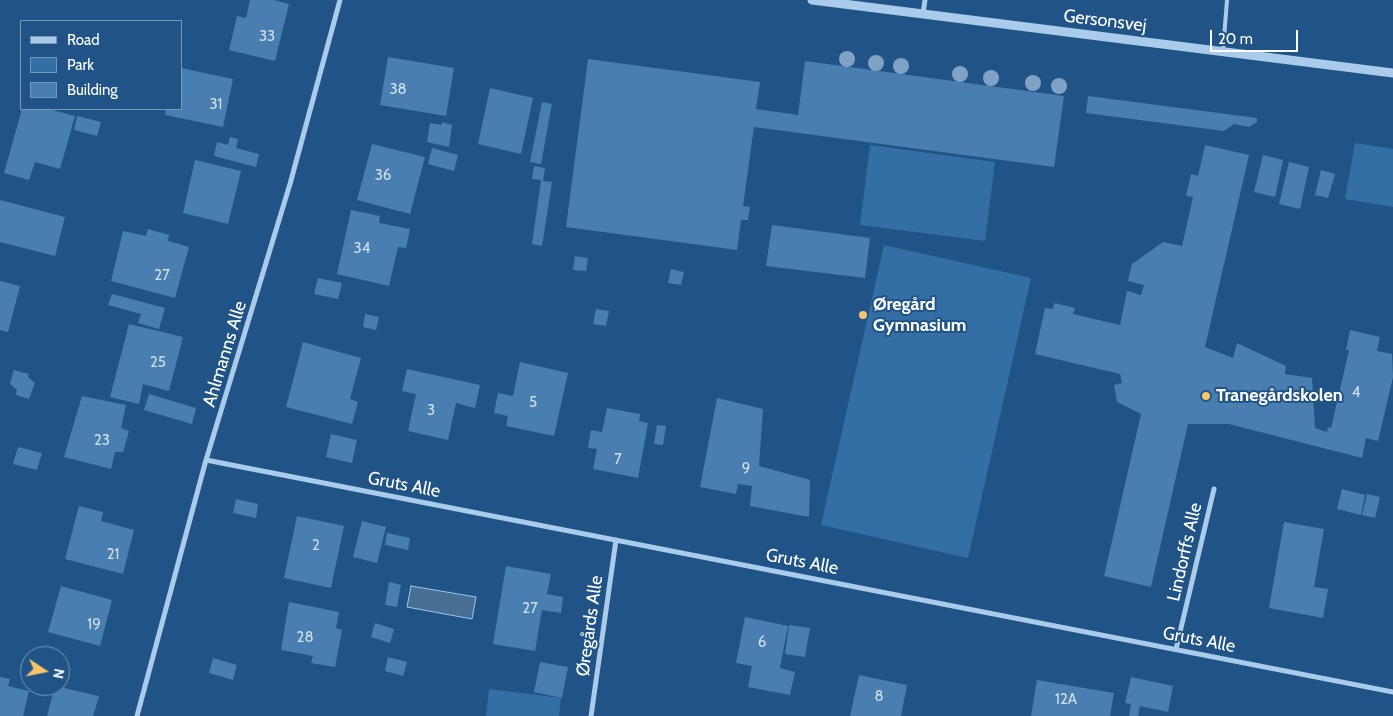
<!DOCTYPE html>
<meta charset="utf-8">
<style>
body{margin:0}
#map{position:relative;width:1393px;height:716px;overflow:hidden;background:#205487;font-family:Cabin,sans-serif}
canvas{display:block}
.legend{position:absolute;left:20px;top:20px;width:162px;height:90px;box-sizing:border-box;background:#205487;border:1px solid #7998b7;margin:0;padding:6px 9px;list-style:none;font-size:15px;color:#fff}
.legend li{display:flex;align-items:center;gap:10px;height:25px}
.legend b{width:25px;border:1px solid #7998b7}
.north{position:absolute;left:20px;top:646px;width:50px;height:50px;box-sizing:border-box;background:#205487;border:1px solid #7998b7;border-radius:50%;rotate:101deg;font-size:14px;font-weight:700;line-height:20px;text-align:center;color:#fff}
.north::after{content:'';display:block;margin:auto;width:18px;height:22px;background:#f8c56a;clip-path:polygon(50% 0,100% 100%,50% 72%,0 100%)}
.scale{position:absolute;left:1210px;top:30px;width:88px;height:22px;box-sizing:border-box;border:2px solid #fff;border-top:0;padding-left:6px;font-size:15px;line-height:18px;white-space:nowrap;color:#fff;-webkit-text-stroke:4px #205487;paint-order:stroke}
</style>
<div id="map">
<canvas width="1393" height="716"></canvas>
<ul class="legend">
<li><b style="height:6px;background:#aacbea"></b>Road</li>
<li><b style="height:14px;background:#336ea5"></b>Park</li>
<li><b style="height:14px;background:#487eb0"></b>Building</li>
</ul>
<div class="north">N</div>
<div class="scale">20 m</div>
</div>
<script>
const ctx = document.querySelector('canvas').getContext('2d');
ctx.lineJoin = 'round';
function paint(path, color) { ctx.fillStyle = color; ctx.fill(path, 'evenodd'); }
const shape = rows => new Path2D(rows.map(r => 'M' + r).join(''));
function stroke(path, color, width, dash) { ctx.strokeStyle = color; ctx.lineWidth = width; ctx.lineCap = dash ? 'butt' : 'round'; ctx.setLineDash(dash || []); ctx.stroke(path); }
function write(font, color, halo, rows, align = 'center') {
  ctx.font = font + ' Cabin,sans-serif'; ctx.lineWidth = 4; ctx.setLineDash([]); ctx.textBaseline = 'middle'; ctx.strokeStyle = halo; ctx.fillStyle = color; for (const [text, x, y, turn = 0] of rows) {
    ctx.save(); ctx.translate(x, y); ctx.rotate((+turn || 0) * Math.PI / 180); ctx.textAlign = isNaN(turn) ? turn : align; if (halo) ctx.strokeText(text, 0, 0); ctx.fillText(text, 0, 0); ctx.restore();
  }
}
const green = shape([
 [1355,143,1393,149,1393,207,1345,199],
 [870,145,995,162,985,241,860,225],
 [884,245,1031,278,968,558,821,525],
 [489,689,561,698,559,716,486,716]
]);
const water = shape([
 [411,586,476,597,472,619,407,607,411,586]
]);
const building = shape([
 [250,0,274,0,289,4,275,61,229,50,237,16,246,18],
 [388,57,454,68,446,116,380,105],
 [588,59,760,82,756,109,798,115,805,61,1064,96,1054,167,754,127,743,206,750,207,748,220,741,220,737,250,566,227],
 [181,68,233,79,223,127,165,115,166,109,181,109],
 [490,88,533,98,521,154,478,144],
 [1088,96,1257,118,1257,122,1249,127,1234,124,1224,131,1086,113],
 [542,102,552,104,541,164,530,162],
 [22,109,48,109,75,116,60,169,35,162,29,180,4,173],
 [77,116,101,122,97,136,74,130],
 [442,122,452,125,449,147,427,142,430,123,441,125],
 [230,137,238,139,236,148,259,154,256,167,214,156,217,142,228,145],
 [372,144,425,157,410,214,357,200],
 [1205,145,1249,155,1205,347,1233,358,1237,343,1286,366,1285,374,1312,378,1315,428,1327,432,1328,427,1331,428,1349,350,1346,350,1350,330,1380,337,1377,351,1392,354,1393,377,1378,441,1366,438,1362,458,1229,424,1188,424,1151,587,1104,576,1141,414,1117,402,1114,385,1122,383,1120,374,1035,354,1045,308,1053,309,1054,303,1075,308,1073,314,1120,325,1127,291,1141,295,1144,285,1128,281,1132,264,1163,242,1182,246,1193,197,1186,196,1191,174,1198,176],
 [432,148,458,155,454,171,428,164],
 [1263,155,1283,160,1275,197,1254,192],
 [195,160,241,171,228,224,183,213],
 [1289,162,1309,167,1300,209,1279,204],
 [534,166,545,168,543,181,552,182,542,246,532,244,541,180,532,179],
 [1321,170,1335,174,1328,198,1315,195],
 [0,200,65,217,55,256,0,242],
 [351,210,380,216,379,223,410,229,406,248,398,247,389,286,337,274],
 [772,225,870,238,865,278,766,266],
 [148,229,169,235,168,241,189,247,175,298,111,281,123,231,146,236],
 [575,256,588,258,586,271,573,270],
 [671,269,684,272,681,285,668,283],
 [318,278,342,283,338,299,314,294],
 [0,281,20,286,8,332,0,330],
 [112,294,165,308,159,329,138,323,141,314,108,305],
 [596,309,609,311,606,326,593,324],
 [365,314,379,317,376,330,363,327],
 [129,324,183,337,169,391,143,384,139,404,110,397],
 [303,342,361,358,350,399,358,402,352,424,286,407],
 [520,362,568,373,554,436,506,426,508,416,494,413,498,393,513,396],
 [407,369,480,385,475,408,456,403,448,440,408,431,416,394,402,391],
 [14,370,29,374,28,377,35,383,29,399,16,395,17,390,10,384],
 [149,394,196,408,192,424,144,410],
 [82,396,126,405,121,428,129,431,123,452,115,452,111,469,64,457],
 [717,398,763,409,759,466,810,480,809,517,750,506,752,486,738,484,736,494,700,487],
 [607,408,640,414,639,421,648,423,638,478,593,469,597,449,588,448,591,430,602,432],
 [657,425,666,426,663,445,654,444],
 [331,434,357,440,352,463,326,457],
 [18,447,42,453,37,470,13,464],
 [1342,489,1365,495,1361,515,1337,509],
 [1367,494,1380,497,1375,518,1362,515],
 [236,499,258,504,256,518,233,513],
 [79,506,103,512,101,521,134,530,123,574,65,559],
 [297,516,344,526,331,588,284,578],
 [362,521,386,527,377,563,353,557],
 [1284,522,1324,529,1314,587,1328,589,1323,618,1269,608],
 [387,533,410,538,408,550,385,545],
 [506,566,551,574,547,594,563,597,561,613,542,610,535,651,493,644],
 [389,582,401,585,397,607,385,605],
 [61,586,112,600,100,646,48,632],
 [289,602,339,612,336,628,342,630,335,667,311,663,313,656,281,650],
 [745,617,788,626,780,668,795,672,790,695,748,687,752,666,736,663],
 [375,623,394,629,390,643,371,637],
 [789,625,810,628,805,657,785,654],
 [388,657,407,662,403,676,385,671],
 [213,658,237,665,233,680,209,673],
 [540,662,568,667,562,698,534,692],
 [859,675,907,685,901,716,850,716],
 [0,677,10,679,8,686,29,691,23,716,0,716],
 [1131,677,1173,686,1168,712,1140,706,1138,716,1129,716,1131,704,1125,703],
 [1037,680,1114,693,1110,716,1031,716],
 [55,686,99,696,93,716,47,716]
]);
const service = shape([
 [1223,51,1227,0]
]);
const minor = shape([
 [923,14,925,0],
 [206,460,1393,692],
 [1176,649,1214,489],
 [137,716,206,460,290,184,340,0],
 [591,716,616,540]
]);
const tertiary = shape([
 [812,0,1393,73]
]);
const trees = [
 [847,59],
 [876,63],
 [901,66],
 [960,74],
 [991,78],
 [1033,83],
 [1059,86]
];
const markers = [
 [863,315,5,"#f8c56a"],
 [1206,396,5,"#f8c56a"]
];
const numberNames = [
 ["33",267,37],
 ["38",398,90],
 ["31",216,105],
 ["36",383,176],
 ["34",362,249],
 ["27",162,276],
 ["25",158,363],
 ["4",1356,393],
 ["5",533,403],
 ["3",431,411],
 ["23",102,441],
 ["7",618,460],
 ["9",746,469],
 ["2",316,546],
 ["21",113,555],
 ["27",530,609],
 ["19",94,625],
 ["28",305,638],
 ["6",762,643],
 ["8",879,697],
 ["12A",1066,700]
];
const streetNames = [
 ["Gersonsvej",1105,21,7],
 ["Ahlmanns Alle",225,354,-73],
 ["Gruts Alle",404,485,11],
 ["Lindorffs Alle",1185,552,-77],
 ["Gruts Alle",802,562,11],
 ["Øregårds Alle",590,626,-82],
 ["Gruts Alle",1199,640,11]
];
const poiNames = [
 ["Øregård",873,305],
 ["Gymnasium",873,326],
 ["Tranegårdskolen",1216,396]
];
paint(green, '#336ea5');
paint(water, '#496e93');
stroke(water, '#9dc7ec', 1);
paint(building, '#487eb0');
stroke(service, '#aacbea', 4);
stroke(minor, '#aacbea', 5);
stroke(tertiary, '#aacbea', 9);
ctx.fillStyle = '#80a3c5';
for (const [x, y] of trees) { ctx.beginPath(); ctx.arc(x, y, 8, 0, 2 * Math.PI); ctx.fill(); }
for (const [x, y, r, color] of markers) { const dot = new Path2D(); dot.arc(x, y, r, 0, 2 * Math.PI); ctx.fillStyle = color; ctx.fill(dot); stroke(dot, '#205487', 2); }
write('15px', '#d1dfeb', null, numberNames);
write('18px', '#fff', '#205487', streetNames);
write('bold 18px', '#fff', '#205487', poiNames, 'left');
</script>
